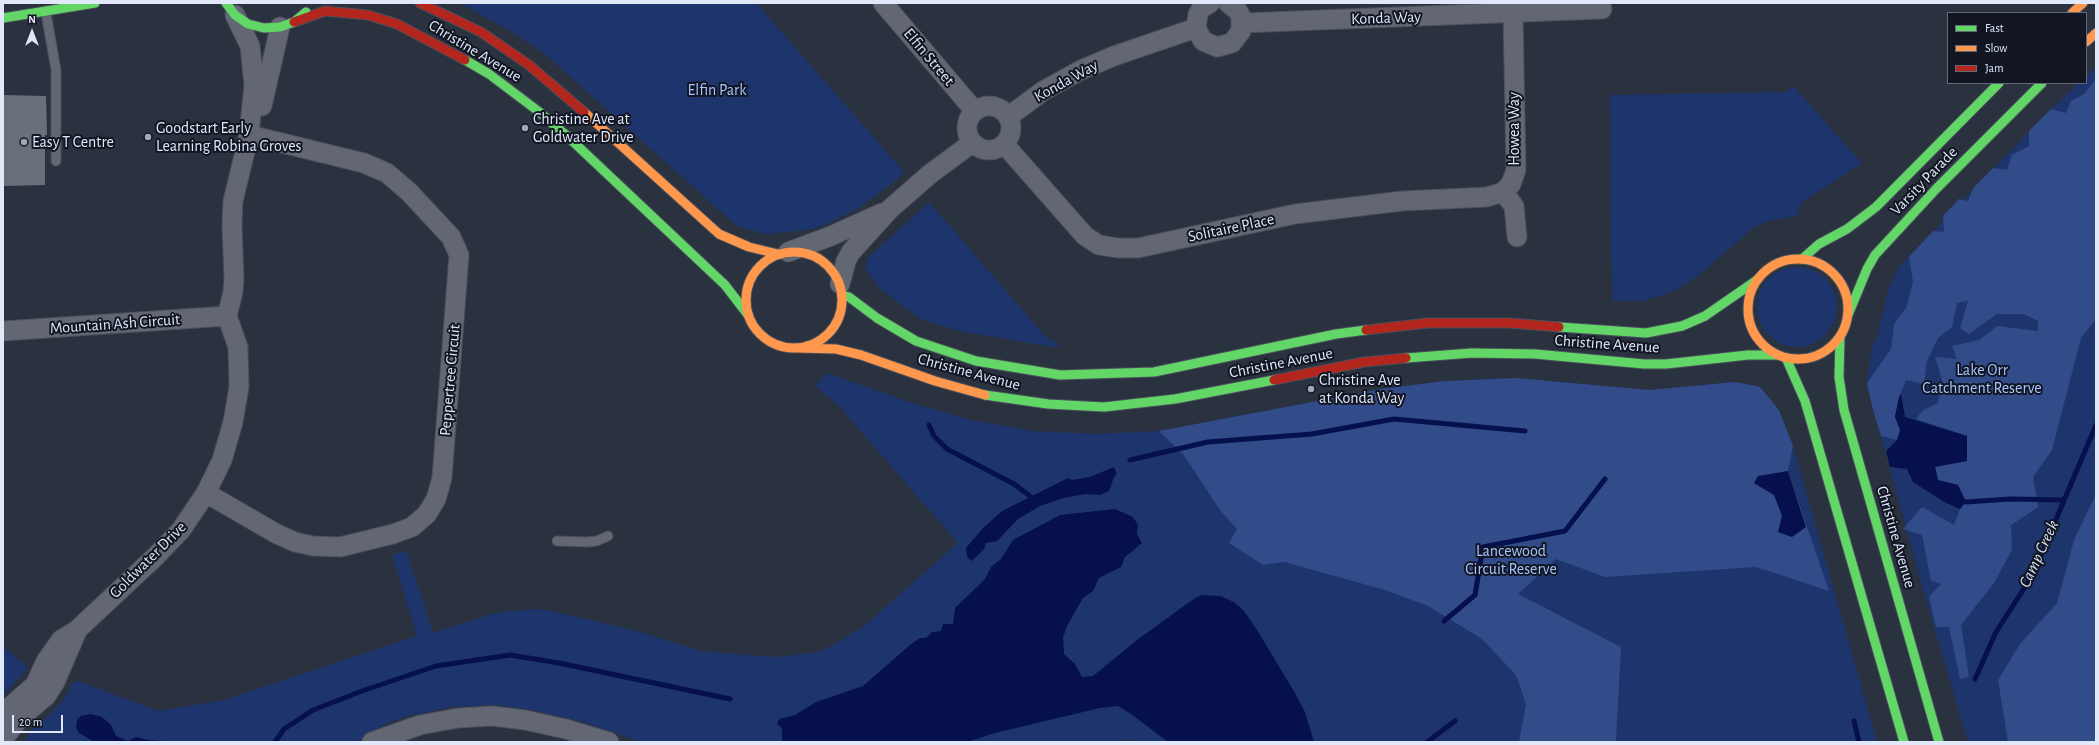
<!DOCTYPE html>
<style>
body{margin:0}
#map{position:relative;width:2099px;height:745px;overflow:hidden;background:#2a313f;font-family:"Alegreya Sans",sans-serif}
canvas{display:block}
.frame{position:absolute;inset:0;border:4px solid #e0e8f9;pointer-events:none}
.legend{position:absolute;left:1947px;top:12px;width:140px;height:72px;box-sizing:border-box;background:#111622;border:1px solid #646a78;margin:0;padding:5px 7px;list-style:none;font-size:12px;color:#e0e8f9}
.legend li{display:flex;align-items:center;gap:8px;height:20px}
.legend b{width:20px;border:1px solid #646a78}
.north{position:absolute;left:12px;top:12px;width:40px;height:40px;-webkit-text-stroke:3px #111622;paint-order:stroke;rotate:0deg;font-size:11px;font-weight:700;line-height:16px;text-align:center;color:#e0e8f9}
.north::after{content:'';display:block;margin:auto;width:14px;height:18px;background:#e0e8f9;clip-path:polygon(50% 0,100% 100%,50% 72%,0 100%)}
.scale{position:absolute;left:12px;top:715px;width:51px;height:18px;box-sizing:border-box;border:2px solid #e0e8f9;border-top:0;padding-left:5px;font-size:12px;line-height:14px;white-space:nowrap;color:#e0e8f9;-webkit-text-stroke:3px #111622;paint-order:stroke}
</style>
<div id="map">
<canvas width="2099" height="745"></canvas>
<div class="frame"></div>
<ul class="legend">
<li><b style="height:5px;background:#63d668"></b>Fast</li>
<li><b style="height:5px;background:#ff974d"></b>Slow</li>
<li><b style="height:5px;background:#b3261e"></b>Jam</li>
</ul>
<div class="north">N</div>
<div class="scale">20 m</div>
</div>
<script>
const ctx = document.querySelector('canvas').getContext('2d');
ctx.lineJoin = 'round';
function paint(path, color) { ctx.fillStyle = color; ctx.fill(path, 'evenodd'); }
const shape = rows => new Path2D(rows.map(r => 'M' + r).join(''));
function stroke(path, color, width, dash) { ctx.strokeStyle = color; ctx.lineWidth = width; ctx.lineCap = dash ? 'butt' : 'round'; ctx.setLineDash(dash || []); ctx.stroke(path); }
function write(font, color, halo, rows, align = 'center') {
  ctx.font = font + ' "Alegreya Sans",sans-serif'; ctx.lineWidth = 4; ctx.setLineDash([]); ctx.textBaseline = 'middle'; ctx.strokeStyle = halo; ctx.fillStyle = color; for (const [text, x, y, turn = 0] of rows) {
    ctx.save(); ctx.translate(x, y); ctx.rotate((+turn || 0) * Math.PI / 180); ctx.textAlign = isNaN(turn) ? turn : align; if (halo) ctx.strokeText(text, 0, 0); ctx.fillText(text, 0, 0); ctx.restore();
  }
}
const green = shape([
 [460,3,756,3,905,173,859,208,825,225,807,230,765,234,737,226,545,54,512,32],
 [2096,68,2096,742,1968,742,1924,593,1881,436,1873,410,1867,383,1871,351,1878,334,1888,290,1898,268,2051,109,2079,83,2086,83,2086,77],
 [1793,86,1862,163,1801,203,1798,216,1767,221,1752,229,1699,275,1675,291,1643,301,1612,301,1610,95,1785,92],
 [929,202,1045,336,1060,346,1052,347,959,331,921,319,880,289,865,269,869,257],
 '1757 307a40 40 0 1 1 80 0a40 40 0 1 1-80 0Z',
 [827,373,915,404,972,420,1033,431,1097,434,1159,431,1381,389,1445,381,1516,378,1649,390,1735,382,1760,387,1779,410,1793,446,1877,742,1130,742,1126,738,1121,742,641,742,587,723,537,711,497,705,452,707,409,716,387,723,357,742,24,741,35,726,51,714,66,697,72,683,78,681,158,711,224,700,417,636,392,555,406,551,433,633,495,613,534,609,547,610,637,631,701,651,774,657,814,653,831,646,864,626,958,543,837,404,815,386],
 [3,646,28,668,5,693,3,692]
]);
const forest = shape([
 [2096,74,2096,319,2081,338,2052,450,2033,477,2038,507,2011,525,2012,550,1994,583,1961,625,1969,677,1960,679,1949,627,1936,627,1929,597,1941,584,1931,581,1922,535,1903,529,1922,507,1954,525,1960,509,1966,501,1958,485,1938,480,1935,466,1967,461,1967,436,1916,419,1923,410,1938,403,1942,380,1935,357,1957,359,1952,346,1979,340,1997,326,2038,331,2038,321,2023,314,1997,314,1969,334,1960,328,1968,301,1957,303,1952,327,1938,338,1927,361,1924,384,1906,380,1899,397,1895,417,1901,430,1897,440,1881,436,1873,410,1867,383,1891,349,1894,324,1906,308,1913,282,1909,257,1933,231,1944,232,1943,216,1959,199,1968,201,1973,188,1993,168,2007,170,2012,155,2029,146,2029,131,2051,109,2066,113,2071,101,2084,94,2095,80],
 [1516,378,1649,390,1735,382,1760,387,1779,410,1793,446,1788,471,1829,591,1756,567,1605,577,1556,559,1518,594,1621,647,1616,742,1519,742,1526,704,1516,675,1482,639,1428,606,1385,590,1284,562,1263,565,1229,543,1237,529,1220,510,1183,454,1159,431,1381,389,1445,381],
 [2096,494,2096,742,2008,742,1998,680,2020,644,2057,603,2074,540]
]);
const water = shape([
 [1901,394,1905,417,1967,436,1967,461,1935,467,1938,480,1958,485,1966,502,1960,509,1944,502,1913,482,1907,469,1890,467,1886,451,1897,440,1900,430,1895,417,1899,397],
 [1114,467,1117,474,1114,477,1109,491,1100,495,1085,494,1063,498,1040,506,1018,519,997,541,986,543,984,549,972,561,967,557,966,548,983,528,1002,511,1068,478,1072,480,1090,477],
 [1788,471,1806,527,1792,537,1778,532,1782,516,1774,495,1754,483,1758,476],
 [1115,509,1133,517,1138,525,1137,534,1142,543,1125,557,1121,567,1099,578,1093,591,1083,598,1067,626,1063,638,1064,654,1075,664,1082,677,1093,676,1137,640,1195,598,1202,595,1220,596,1234,602,1244,611,1257,630,1295,693,1305,712,1314,742,1168,742,1131,714,1118,706,1100,708,995,733,967,742,782,742,782,728,777,724,779,719,795,715,816,702,863,686,910,645,920,638,926,638,932,632,941,631,943,624,953,624,955,608,985,579,991,567,1001,559,1013,540,1060,515],
 [91,714,102,717,111,725,116,736,128,741,136,737,148,740,174,742,94,742,78,732,76,726,77,720,81,716]
]);
const stream = shape([
 [929,425,934,436,947,449,1014,484,1030,496],
 [1130,460,1208,442,1312,434,1394,419,1525,431],
 [1966,502,2010,499,2064,500],
 [1444,621,1475,595,1483,547,1565,531,1605,479],
 [1975,679,1996,632,2032,576,2096,425],
 [1854,721,1859,742],
 [275,742,284,729,313,710,362,691,436,666,510,655,559,663,730,699],
 [1427,742,1455,721]
]);
const building = shape([
 [3,95,46,96,47,135,45,135,45,185,3,186]
]);
const lane = shape([
 [46,13,56,70,56,161],
 [557,541,587,542,597,541,608,536]
]);
const street = shape([
 [883,3,974,110],
 [1210,3,1202,8,1198,14,1196,28,1203,41,1217,47,1232,43,1241,31,1241,17,1238,11,1228,3],
 [1513,13,1516,170,1511,184,1503,192,1514,206,1517,237],
 [1242,23,1602,9],
 '967 128a22 22 0 1 1 44 0a22 22 0 1 1-44 0Z',
 [262,106,280,27],
 [1008,117,1043,91,1081,70,1114,56,1196,28],
 [1004,144,1085,236,1099,245,1118,248,1138,248,1295,214,1402,201,1487,197,1503,192],
 [788,252,831,236,882,213],
 [840,284,846,261,851,252,890,209,930,174,972,143],
 [3,331,227,316],
 [206,493,277,534,295,542,313,546,340,547,393,534,412,527,427,514,436,499,442,478,459,255,451,237,409,192,387,173,364,163,249,135],
 [3,720,10,707,35,685,46,661,61,640,77,630,155,557,181,530,206,493,222,460,233,422,239,387,238,347,227,316,233,292,234,279,232,225,233,201,249,135,254,85,250,46,235,15],
 [3,739,20,718,46,696,55,682,76,633],
 [372,742,420,725,458,718,492,716,525,720,566,729,609,742]
]);
const fast = shape([
 [226,3,235,15,248,24,264,28,280,27,294,22,306,12],
 [3,18,95,3],
 [465,60,489,74,538,111,567,136,725,285,748,315],
 [1802,259,1819,244,1847,229,1876,207,1999,83],
 [842,295,849,297,877,318,916,341,976,361,1060,375,1154,372,1336,334,1366,330],
 [1848,315,1867,269,1875,255,1936,189,2042,83],
 [1559,327,1646,333,1682,326,1705,316,1757,280],
 [1840,337,1839,377,1844,410,1939,742],
 [1406,358,1472,353,1535,354,1644,364,1666,364,1748,355,1778,355],
 [1786,358,1805,401,1904,742],
 [985,395,1048,404,1104,407,1175,399,1274,380]
]);
const slow = shape([
 [2072,13,2083,3],
 [2086,42,2096,33],
 [584,112,719,234,749,247,778,254],
 '746 300a48 48 0 1 1 96 0a48 48 0 1 1-96 0Z',
 '1748 309a50 50 0 1 1 100 0a50 50 0 1 1-100 0Z',
 [798,348,836,349,861,355,935,381,985,395]
]);
const jam = shape([
 [420,3,481,32,529,65,584,112],
 [294,22,325,11,368,15,397,24,465,60],
 [1366,330,1428,323,1509,323,1559,327],
 [1274,380,1364,362,1406,358]
]);
const markers = [
 [525,128,4,"#a0a8b8"],
 [148,137,4,"#a0a8b8"],
 [24,142,4,"#a0a8b8"],
 [1311,389,4,"#a0a8b8"]
];
const streetNames = [
 ["Konda Way",1386,18,-2],
 ["Christine Avenue",475,51,31],
 ["Elfin Street",929,57,50],
 ["Konda Way",1066,81,-29],
 ["Howea Way",1514,129,-90],
 ["Varsity Parade",1924,181,-46],
 ["Solitaire Place",1231,228,-12],
 ["Mountain Ash Circuit",115,324,-4],
 ["Christine Avenue",1607,344,4],
 ["Christine Avenue",1281,363,-11],
 ["Christine Avenue",969,372,15],
 ["Peppertree Circuit",450,380,-85],
 ["Christine Avenue",1896,537,74],
 ["Goldwater Drive",148,560,-45]
];
const parkNames = [
 ["Elfin Park",717,90],
 ["Lake Orr",1982,370],
 ["Catchment Reserve",1982,388],
 ["Lancewood",1511,551],
 ["Circuit Reserve",1511,569]
];
const poiNames = [
 ["Christine Ave at",533,119],
 ["Goldwater Drive",533,137],
 ["Goodstart Early",156,128],
 ["Learning Robina Groves",156,146],
 ["Easy T Centre",32,142],
 ["Christine Ave",1319,380],
 ["at Konda Way",1319,398]
];
const waterNames = [
 ["Camp Creek",2039,554,-65]
];
paint(green, '#1d346d');
paint(forest, '#324b89');
paint(water, '#06104d');
stroke(stream, '#06104d', 5);
paint(building, '#69707c');
stroke(lane, '#494f5b', 11);
stroke(street, '#494f5b', 21);
stroke(fast, '#494f5b', 11);
stroke(slow, '#494f5b', 11);
stroke(jam, '#494f5b', 11);
stroke(lane, '#626773', 9);
stroke(street, '#626773', 19);
stroke(fast, '#63d668', 9);
stroke(slow, '#ff974d', 9);
stroke(jam, '#b3261e', 9);
for (const [x, y, r, color] of markers) { const dot = new Path2D(); dot.arc(x, y, r, 0, 2 * Math.PI); ctx.fillStyle = color; ctx.fill(dot); stroke(dot, '#111622', 1.5); }
write('16px', '#e0e8f9', '#111622', streetNames);
write('16px', '#a8c4fe', '#111622', parkNames);
write('16px', '#e0e8f9', '#111622', poiNames, 'left');
write('italic 17px', '#d5dff3', '#111622', waterNames);
</script>
